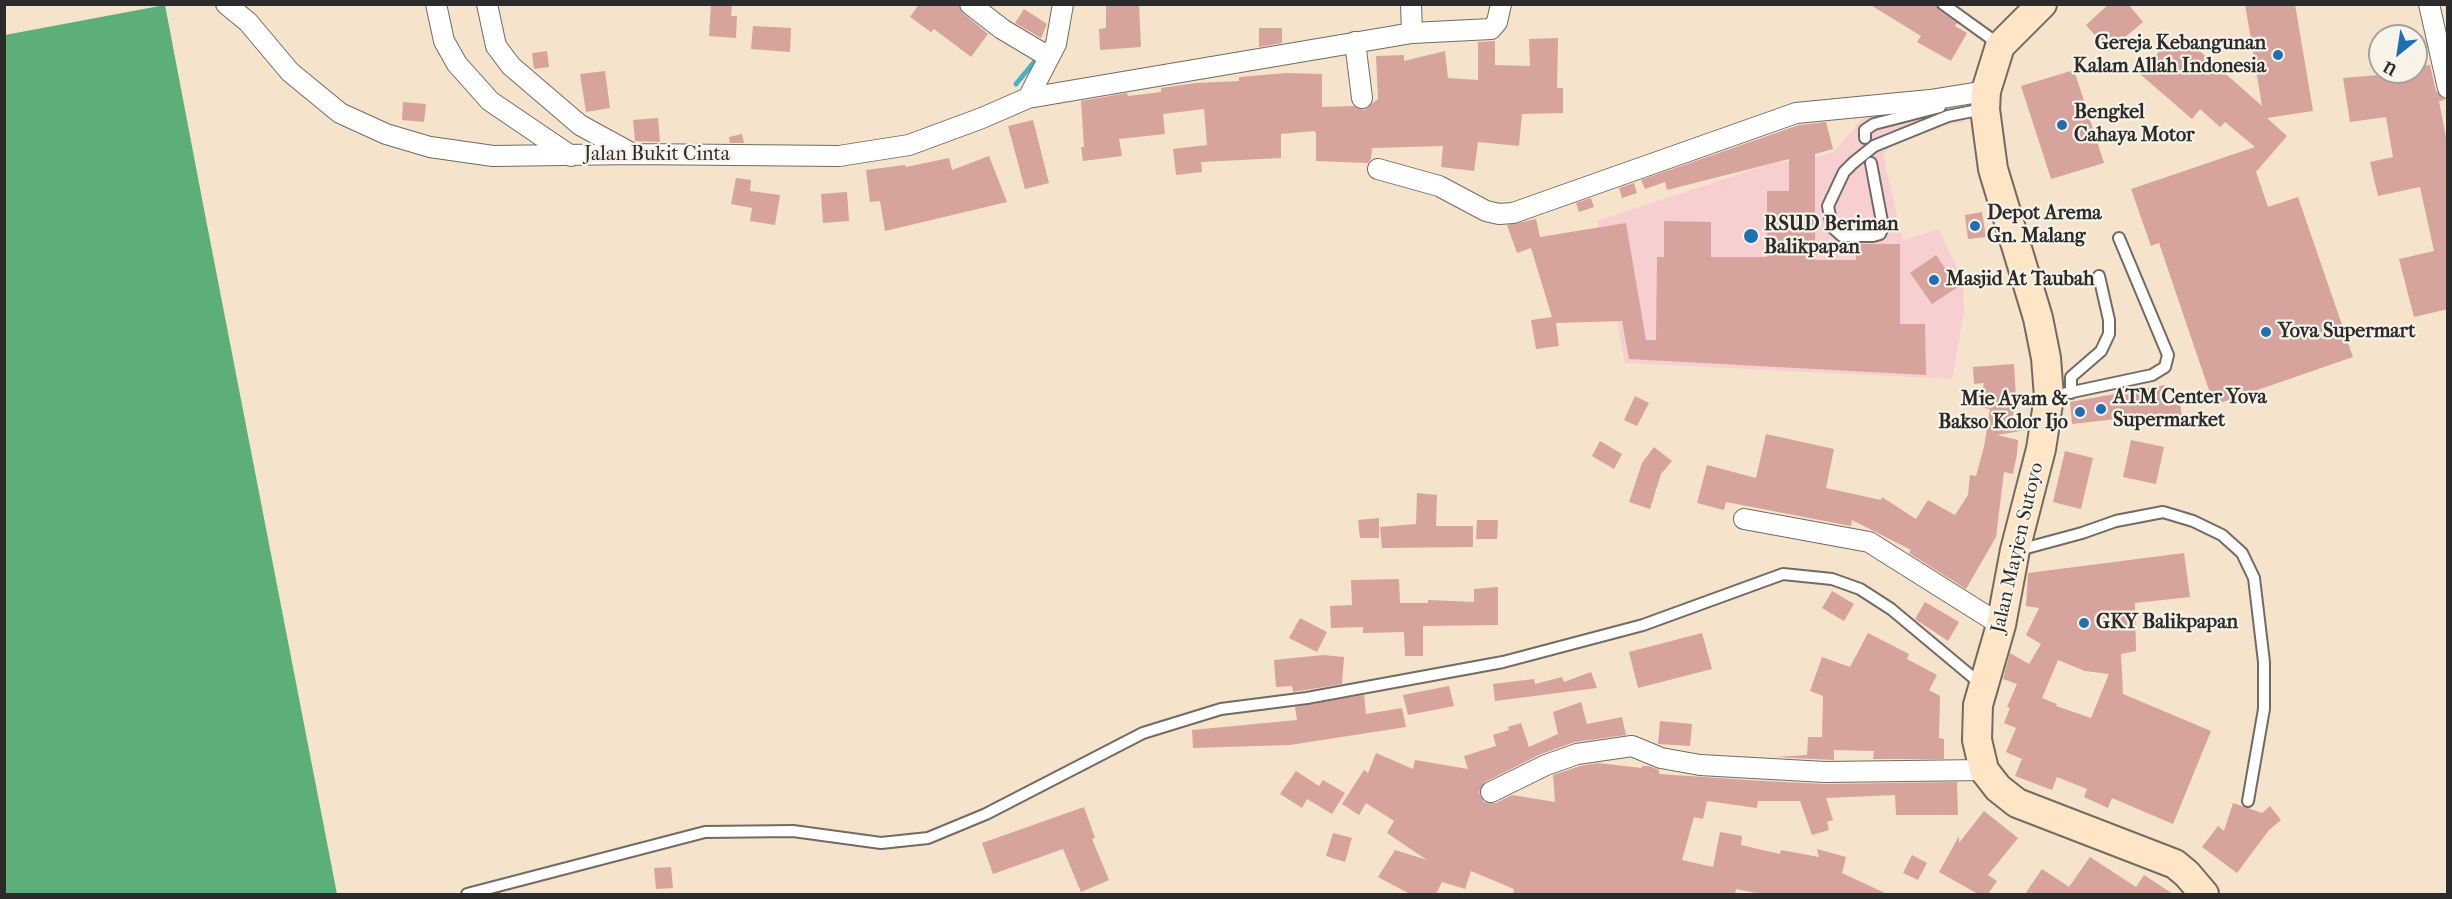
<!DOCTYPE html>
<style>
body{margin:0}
#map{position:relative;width:2452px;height:899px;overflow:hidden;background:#f5e3cc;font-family:"IM FELL French Canon",serif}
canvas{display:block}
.frame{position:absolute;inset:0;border:6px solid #2b2b2b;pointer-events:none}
.north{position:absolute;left:2368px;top:24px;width:60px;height:60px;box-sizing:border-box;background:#f7f3e8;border:2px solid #a5a39c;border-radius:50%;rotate:210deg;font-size:16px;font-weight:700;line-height:24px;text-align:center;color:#2b2b2b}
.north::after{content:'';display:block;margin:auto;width:21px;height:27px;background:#1f6fb2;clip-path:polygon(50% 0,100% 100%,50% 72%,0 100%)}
</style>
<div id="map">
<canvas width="2452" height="899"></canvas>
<div class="frame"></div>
<div class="north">U</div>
</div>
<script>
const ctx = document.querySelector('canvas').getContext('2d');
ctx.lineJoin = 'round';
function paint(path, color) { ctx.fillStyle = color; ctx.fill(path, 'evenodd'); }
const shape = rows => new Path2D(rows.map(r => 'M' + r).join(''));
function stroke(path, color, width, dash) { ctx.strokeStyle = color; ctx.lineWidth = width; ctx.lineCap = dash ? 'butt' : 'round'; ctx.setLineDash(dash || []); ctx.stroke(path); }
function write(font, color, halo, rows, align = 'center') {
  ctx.font = font + ' "IM FELL French Canon",serif'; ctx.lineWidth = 4.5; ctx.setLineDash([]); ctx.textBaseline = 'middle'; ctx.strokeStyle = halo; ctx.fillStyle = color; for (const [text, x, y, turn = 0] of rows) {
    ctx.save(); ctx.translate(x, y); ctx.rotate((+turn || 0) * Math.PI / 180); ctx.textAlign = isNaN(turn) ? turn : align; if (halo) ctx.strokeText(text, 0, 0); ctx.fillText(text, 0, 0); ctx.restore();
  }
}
const built = shape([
 [1962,98,1964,122,1949,124,1890,147,1883,154,1903,241,1939,229,1963,282,1964,312,1952,379,1625,363,1597,221,1773,163,1807,160,1835,151,1867,113]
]);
const forest = shape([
 [165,5,203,204,337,894,5,894,5,35]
]);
const stream = shape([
 [1016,84,1040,55]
]);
const building = shape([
 [711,4,732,4,731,16,737,16,736,38,709,36],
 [919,4,958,4,963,13,988,34,971,57,934,29,931,32,910,17],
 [1106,4,1139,4,1141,47,1100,50,1099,29,1106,28],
 [1869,4,1936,4,1939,10,1957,23,1955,26,1967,33,1951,61,1917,42,1921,36],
 [2109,4,2128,4,2143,22,2109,51,2086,25],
 [2245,4,2295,4,2313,111,2267,118,2287,136,2256,172,2268,207,2298,197,2353,357,2214,405,2159,243,2151,246,2131,189,2255,147,2225,122,2220,127,2200,109,2192,119,2140,74,2168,41,2175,47,2184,37,2262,106],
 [1024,9,1047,24,1041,38,1015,23],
 [753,26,791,28,790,52,751,49],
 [1259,28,1282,28,1282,43,1259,47],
 [1558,38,1557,88,1563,88,1563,113,1522,114,1519,146,1478,142,1474,171,1441,167,1443,146,1372,148,1371,159,1368,163,1316,161,1316,133,1314,131,1281,134,1281,158,1201,162,1202,172,1176,175,1173,149,1207,145,1204,109,1163,114,1165,134,1119,139,1122,156,1083,161,1081,147,1084,147,1081,101,1127,93,1128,96,1161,92,1161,88,1196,83,1239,81,1239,77,1287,73,1322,74,1322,107,1354,106,1364,110,1378,99,1376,56,1404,55,1404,61,1445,51,1448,78,1478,80,1478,42,1495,41,1495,65,1530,66,1529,39],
 [547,51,549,67,534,69,532,53],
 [2430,65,2436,91,2445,100,2439,101,2448,148,2448,309,2414,317,2399,259,2434,251,2420,187,2378,196,2370,162,2393,157,2386,117,2350,122,2343,78,2416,72,2416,67],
 [2074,70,2104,163,2051,179,2021,86],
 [605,71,610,108,586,112,580,74],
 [403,102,426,104,424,122,402,120],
 [658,118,660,142,635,141,633,120],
 [1033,120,1049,183,1025,189,1008,126],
 [1826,122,1833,149,1815,154,1815,260,1856,260,1856,244,1900,244,1900,324,1925,324,1926,375,1629,359,1622,321,1556,323,1559,346,1536,349,1531,320,1552,317,1531,248,1517,253,1507,225,1536,219,1540,237,1626,223,1646,340,1656,340,1657,257,1664,257,1664,221,1711,222,1711,257,1767,257,1767,191,1789,191,1789,159,1667,190,1665,182,1645,189,1641,180,1799,125],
 [742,134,744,143,730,143,729,137],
 [989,156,1007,202,885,231,880,201,870,202,866,170,905,165,906,167,949,158,952,170],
 [736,178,751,180,750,191,780,195,775,225,750,221,752,208,731,204],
 [1634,183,1637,193,1622,198,1619,188],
 [847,192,849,221,823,223,821,194],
 [1591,198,1594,207,1579,212,1576,203],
 [1982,212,1986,237,1968,239,1965,215],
 [1936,255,1958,287,1932,304,1910,273],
 [2014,364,2016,399,2012,420,2028,422,2027,430,1997,435,2018,440,2017,454,2013,474,2004,472,1996,537,1966,589,1909,553,1911,550,1852,520,1851,526,1726,502,1724,510,1697,503,1707,465,1756,478,1766,434,1834,449,1826,488,1881,500,1882,497,1916,519,1928,500,1955,515,1968,495,1970,475,1976,476,1984,447,1990,409,1979,407,1984,383,1974,384,1973,367],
 [2165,385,2166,402,2180,400,2182,420,2117,425,2116,419,2072,424,2070,402],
 [1635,396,1649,403,1637,426,1624,420],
 [2131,440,2164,447,2156,484,2123,477],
 [1600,441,1622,454,1614,469,1592,456],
 [1654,447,1672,461,1661,474,1650,509,1629,502,1642,463],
 [2065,451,2093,458,2081,509,2053,502],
 [1417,493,1437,495,1436,526,1473,526,1473,547,1382,548,1380,527,1416,524],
 [1379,518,1379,538,1360,538,1358,520],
 [1477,520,1498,520,1497,539,1476,539],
 [2184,553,2190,597,2135,603,2136,651,2121,654,2123,694,2211,731,2173,824,2112,798,2108,808,2084,797,2087,789,2057,777,2052,790,2015,776,2022,759,2006,752,2016,728,2004,723,2010,708,2007,707,2017,684,2003,679,2010,653,2029,664,2041,644,2026,635,2039,608,2026,606,2028,573],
 [2058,660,2085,671,2109,674,2091,718,2056,706,2057,704,2042,698],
 [1399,579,1400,603,1428,603,1428,600,1474,602,1474,589,1498,587,1498,625,1423,626,1423,656,1405,656,1404,632,1363,633,1363,627,1331,628,1330,606,1352,605,1351,580],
 [1832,591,1854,604,1844,621,1822,608],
 [1925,602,1959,622,1948,641,1915,619],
 [1300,618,1327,632,1317,652,1289,638],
 [1702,633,1712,669,1638,688,1629,652],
 [1868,633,1909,654,1907,659,1937,675,1929,690,1940,696,1939,738,1944,739,1944,759,1873,759,1874,751,1834,750,1834,760,1775,757,1807,755,1808,737,1822,737,1823,696,1810,691,1822,657,1850,667],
 [1323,655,1344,657,1342,684,1293,692,1292,686,1276,687,1274,660],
 [1591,672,1597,688,1495,701,1493,684,1534,679,1535,684,1562,677,1564,682],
 [1449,686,1454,706,1408,715,1403,695],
 [1364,695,1366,714,1402,708,1406,727,1290,745,1193,748,1192,730,1297,720,1295,707],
 [1581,702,1587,724,1622,717,1626,735,1575,742,1541,754,1485,782,1479,792,1484,802,1496,803,1512,795,1555,802,1553,775,1580,766,1598,763,1642,768,1642,766,1649,766,1659,770,1659,774,1763,781,1825,784,1957,782,1958,815,1896,815,1895,795,1826,798,1833,820,1827,822,1829,830,1812,835,1800,801,1758,801,1757,808,1707,801,1703,819,1694,817,1682,860,1713,867,1720,832,1742,836,1741,845,1780,854,1781,850,1819,857,1817,849,1846,857,1842,873,1887,894,1761,894,1736,889,1735,894,1513,894,1514,889,1471,871,1465,889,1442,882,1436,894,1410,894,1378,877,1395,850,1427,860,1387,833,1394,821,1366,803,1359,815,1342,804,1364,770,1368,773,1376,753,1413,769,1415,760,1468,769,1464,756,1496,746,1493,735,1509,730,1508,727,1521,723,1529,747,1558,734,1553,712],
 [1660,721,1692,724,1690,746,1658,744],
 [1296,771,1319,786,1323,780,1345,793,1332,814,1307,799,1302,808,1280,794],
 [2233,803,2262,813,2270,806,2281,820,2269,830,2237,873,2202,847,2218,826,2224,831],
 [1084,807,1095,838,1092,839,1109,880,1081,892,1063,849,993,874,982,843],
 [1984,811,2018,838,1988,875,1997,881,1988,894,1978,894,1939,872,1959,836,1959,843],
 [1333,833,1352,838,1345,862,1326,856],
 [1912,855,1927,863,1918,880,1903,873],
 [2090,857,2136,887,2144,875,2173,894,2025,894,2042,869,2069,887],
 [671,867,673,888,656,889,654,868]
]);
const lane = shape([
 [1943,4,2000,45],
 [1865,138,1865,130,1874,124,1940,107],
 [1871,163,1883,227,1880,234,1873,236,1842,236,1832,227,1828,206,1844,172,1853,163,1874,146,1948,116,1983,109],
 [2071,393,2071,377,2101,351,2109,334,2109,320,2099,276],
 [2049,397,2152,375,2165,367,2168,355,2119,238],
 [2019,550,2082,533,2116,521,2163,512,2193,521,2222,535,2242,553,2254,578,2264,662,2264,709,2248,801],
 [467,894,705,832,793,831,881,843,928,838,986,814,1143,733,1221,709,1307,698,1503,662,1643,625,1783,574,1832,579,1860,589,1891,609,1982,685]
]);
const street = shape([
 [226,4,248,22,290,72,340,113,386,134,430,147,493,156,633,154,839,156,909,145,982,118,1028,98,1056,44,1063,4],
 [436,4,444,41,457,64,490,101,571,156],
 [487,4,496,46,511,66,580,125,631,153],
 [970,4,1002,29,1049,57],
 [1411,4,1412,33],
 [2429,4,2448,88],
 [1355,42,1362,98],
 [1028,98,1412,33,1491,29,1497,22,1501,4],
 [1378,169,1439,186,1486,211,1499,214,1513,213,1796,113,1930,100,1986,91],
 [1744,519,1869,542,2001,625],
 [1491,792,1546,765,1577,754,1632,746,1661,758,1700,765,1825,772,1984,770]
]);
const secondary = shape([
 [2042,4,2000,46,1986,91,1985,109,1993,169,2038,318,2046,358,2049,397,2041,449,2015,550,2001,625,1978,705,1977,740,1984,770,1998,788,2017,803,2175,864,2187,874,2204,894]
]);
const markers = [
 [2278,55,6,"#1f6fb2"],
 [2062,125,6,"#1f6fb2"],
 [1975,226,6,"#1f6fb2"],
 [1751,236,8,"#1f6fb2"],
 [1934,280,6,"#1f6fb2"],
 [2266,332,6,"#1f6fb2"],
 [2101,409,6,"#1f6fb2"],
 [2080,412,6,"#1f6fb2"],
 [2084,623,6,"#1f6fb2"]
];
const poiNames = [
 ["Gereja Kebangunan",2266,44,"right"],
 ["Kalam Allah Indonesia",2266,67,"right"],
 ["Bengkel",2074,113],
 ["Cahaya Motor",2074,136],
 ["Depot Arema",1987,214],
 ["Gn. Malang",1987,237],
 ["RSUD Beriman",1764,225],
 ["Balikpapan",1764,248],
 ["Masjid At Taubah",1946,280],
 ["Yova Supermart",2278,332],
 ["ATM Center Yova",2113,398],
 ["Supermarket",2113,421],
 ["Mie Ayam &",2068,400,"right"],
 ["Bakso Kolor Ijo",2068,423,"right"],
 ["GKY Balikpapan",2096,623]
];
const streetNames = [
 ["Jalan Bukit Cinta",657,155],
 ["Jalan Mayjen Sutoyo",2018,548,-77]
];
paint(built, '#f7cfd1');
paint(forest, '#5cae7b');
stroke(stream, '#46b2c4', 5);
paint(building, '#d7a39d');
stroke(lane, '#726b63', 14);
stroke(street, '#726b63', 22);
stroke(secondary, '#726b63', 32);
stroke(lane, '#fff', 10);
stroke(street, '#fff', 20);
stroke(secondary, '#fde5c5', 28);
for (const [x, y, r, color] of markers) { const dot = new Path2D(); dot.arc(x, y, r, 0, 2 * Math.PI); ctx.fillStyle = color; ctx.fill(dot); stroke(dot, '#f7f3e8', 2); }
write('bold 20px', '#2b2b2b', '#f7f3e8', poiNames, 'left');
write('20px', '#2b2b2b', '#f7f3e8', streetNames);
</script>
